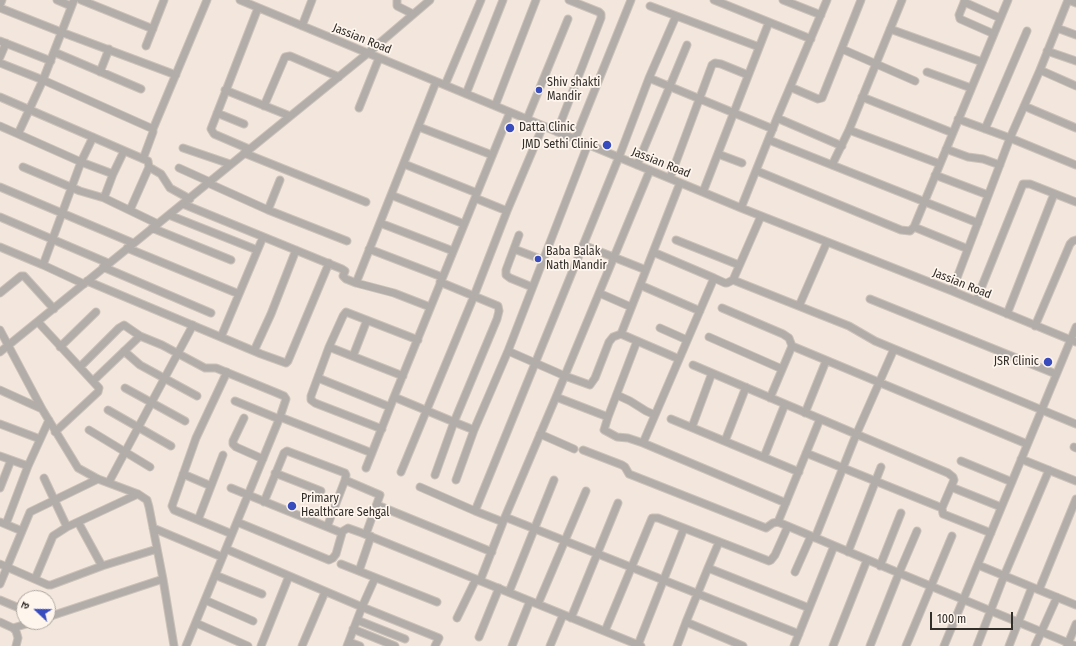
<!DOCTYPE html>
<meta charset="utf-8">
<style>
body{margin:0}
#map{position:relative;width:1076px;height:646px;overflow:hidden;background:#f3e7dd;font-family:"Fira Sans Condensed","Noto Sans Devanagari",sans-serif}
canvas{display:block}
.north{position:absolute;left:16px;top:590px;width:40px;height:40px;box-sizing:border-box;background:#fef5ed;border:1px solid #aca59f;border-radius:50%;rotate:292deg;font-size:11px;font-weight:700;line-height:16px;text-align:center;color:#322e2a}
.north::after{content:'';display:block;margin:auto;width:14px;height:18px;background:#384cbe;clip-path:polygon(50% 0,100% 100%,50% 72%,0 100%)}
.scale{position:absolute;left:930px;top:612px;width:83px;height:18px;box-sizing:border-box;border:2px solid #322e2a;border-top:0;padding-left:5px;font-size:12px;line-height:14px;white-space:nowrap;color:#322e2a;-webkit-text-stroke:3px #fef5ed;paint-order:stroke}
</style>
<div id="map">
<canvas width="1076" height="646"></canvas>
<div class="north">उ</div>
<div class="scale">100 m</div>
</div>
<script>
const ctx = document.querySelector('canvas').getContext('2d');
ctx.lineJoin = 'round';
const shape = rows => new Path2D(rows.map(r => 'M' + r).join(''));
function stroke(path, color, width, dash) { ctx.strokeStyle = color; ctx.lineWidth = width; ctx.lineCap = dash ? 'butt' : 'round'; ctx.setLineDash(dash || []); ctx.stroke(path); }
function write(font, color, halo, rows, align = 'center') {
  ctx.font = font + ' "Fira Sans Condensed",sans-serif'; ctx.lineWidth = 3.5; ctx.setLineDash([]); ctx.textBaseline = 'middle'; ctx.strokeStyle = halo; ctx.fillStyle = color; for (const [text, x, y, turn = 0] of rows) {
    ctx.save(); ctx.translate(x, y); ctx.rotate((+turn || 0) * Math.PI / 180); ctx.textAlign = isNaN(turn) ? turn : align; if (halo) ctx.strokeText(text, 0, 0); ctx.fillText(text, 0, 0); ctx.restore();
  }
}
const minor = shape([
 [57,0,71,6],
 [81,0,153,29],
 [240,0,741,208,952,291,1076,342],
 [397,0,397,6,413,14],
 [714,0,811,39],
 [783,0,821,15],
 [965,0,959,15,960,19,994,34],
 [1069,0,1076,3],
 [964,2,1000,18],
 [0,5,2,0],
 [650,6,759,47],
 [0,8,61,32,176,75],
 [302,26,312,0],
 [1057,28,1076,35],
 [890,29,982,62],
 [0,41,51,61],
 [146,46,164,0],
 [842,49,915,81],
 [1047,51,1076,61],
 [54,52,141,89],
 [0,57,6,43],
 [0,63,43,80,153,129],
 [1040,70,1068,0],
 [100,72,109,49],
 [927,72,971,88],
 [649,78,773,129],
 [445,85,481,0],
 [790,87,818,99,822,98,861,0],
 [225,90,290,116],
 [466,94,503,0],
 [0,97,148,161,149,167,130,210],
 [862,97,953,133],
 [264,106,285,57,290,56,339,77],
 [495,106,536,0],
 [1024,106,1076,128],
 [359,108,379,58],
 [217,113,244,124],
 [777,118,842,146],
 [527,119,568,19],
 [958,119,1010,138,1040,70,1076,86],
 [0,126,18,134,43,80,74,0],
 [419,127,492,155],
 [985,129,1027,31],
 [849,130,940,164],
 [557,132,601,18,601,14,599,12,569,0],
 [18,134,81,162,113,174],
 [575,139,631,0],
 [769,140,978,223],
 [183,148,230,164],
 [249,149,214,134,211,129,258,8],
 [946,149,968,157,983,159,1000,165],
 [244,153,366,202],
 [718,154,742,163],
 [143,159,153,132,153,129,207,0],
 [404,164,477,193],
 [637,165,687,45],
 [832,165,849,130,902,0],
 [23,167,80,191,104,198,158,224],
 [149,167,161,174,170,188,190,199],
 [179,168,210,182],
 [757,171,901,230,910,231,914,227,968,249],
 [935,175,988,195],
 [670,178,712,65,715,63,721,64,748,75],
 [208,183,268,210,347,241],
 [0,187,133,243],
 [703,192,769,22],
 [391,195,464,224],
 [104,198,113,174,124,151],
 [475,198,507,211],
 [183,204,342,269,345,271,343,276,346,279,356,283,394,293,430,307],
 [741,208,777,118,827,0],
 [268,210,280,180],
 [169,215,257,250],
 [0,217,108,263],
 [380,223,453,251],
 [914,227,1008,0],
 [152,228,231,260],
 [519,235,506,270,506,275,510,278,532,287],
 [676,240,739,265],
 [583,245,646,270],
 [0,247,43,265,84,284],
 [127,248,239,294],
 [369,249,442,277],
 [514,249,543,260],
 [653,252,714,278,643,443,786,503],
 [43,265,81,162,93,137],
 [103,267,211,313],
 [714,278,725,283,727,283,733,280,761,216],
 [733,280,849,326,875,341,1076,424],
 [87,281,261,354,286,363,288,361,329,263],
 [356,283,436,82],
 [640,285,700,311],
 [952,291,1010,138,1076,165],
 [0,293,21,276,24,276,54,309],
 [599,293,631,307],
 [870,299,1056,374],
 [976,301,1023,184,1030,184,1076,202],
 [799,306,827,242],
 [722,308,783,334,789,338,792,346],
 [1007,314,1054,194],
 [38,322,99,388,98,392,55,432],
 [1035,326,1070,244,1073,241,1076,240],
 [660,328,687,340],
 [0,330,42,409,78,468,98,479,138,494,147,500,149,507,163,579,174,646],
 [221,337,263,237],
 [709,337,782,369],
 [637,341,608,417,604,430,617,437,628,438,643,443],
 [60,347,96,312],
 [329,347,403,376],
 [124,351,140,365,197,396],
 [254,351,271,314,296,250],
 [508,351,588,144],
 [0,352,368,53,430,0],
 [353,356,367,320],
 [679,359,621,334,680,183],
 [693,365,948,473,953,477,954,480,942,508,943,514,991,533],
 [80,367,119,328,124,325,140,336,162,345,205,368,216,368,277,393,284,396,286,399,280,417,186,646],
 [227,372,196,438,172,506,174,510,232,534],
 [318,378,390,407],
 [93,381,140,336],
 [125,388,185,421],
 [0,390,42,409],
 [617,395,630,401,646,411,655,415],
 [394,397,510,112],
 [556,397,608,417],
 [770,398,792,346,1027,444],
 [235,401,279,419],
 [108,410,171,446],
 [805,413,826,361],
 [280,417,372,453],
 [244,418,233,441,233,444,236,447,263,459],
 [671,419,799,472],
 [0,424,40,439],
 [692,427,712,373],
 [382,429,315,403,311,400,311,396,329,347,343,316,346,312,418,340],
 [89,430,150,467],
 [540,434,574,449],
 [725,441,746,387],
 [1074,447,1076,448],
 [583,450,622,465,625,467,629,474,766,528,773,523,778,522,899,573,917,531],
 [806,453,942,508],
 [0,456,28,466],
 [764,457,785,404],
 [1021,459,1076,481],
 [961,461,1012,482],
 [366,468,394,397,454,422,497,319,499,311,498,306,440,282],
 [401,472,474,296,507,211,543,126],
 [275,473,321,491],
 [183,474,211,486],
 [435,475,454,422,474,430],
 [44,478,67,527],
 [456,480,474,430,508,351,565,376,590,385,595,378,609,342,613,337,621,334],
 [109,482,193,325],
 [420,487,475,511],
 [951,487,1001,507],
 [0,488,11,460],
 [231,488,342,533,336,554,333,558,329,560,237,522],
 [264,502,284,453,287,451,345,473,346,475,345,480],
 [377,505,492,552],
 [505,517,799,634],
 [198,520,223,455],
 [0,522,22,531],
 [78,522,102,566],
 [503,522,475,511,619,157,649,78,676,16],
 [778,522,820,419],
 [6,524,28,466,49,420],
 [327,527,345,480,380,495,366,534],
 [153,528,222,557],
 [342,533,343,531,348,528,362,533,641,646],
 [815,538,856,435,894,349],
 [226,549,362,607,347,646],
 [848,552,881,467],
 [0,564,48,585,51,585,102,566,157,549],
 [341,564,437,602],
 [978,565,1076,605],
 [880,566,901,513],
 [708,568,719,542],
 [359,571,371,536],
 [795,572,811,536],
 [215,575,262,594],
 [375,578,362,607,439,638,435,646],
 [35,579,53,536,67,527,138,494],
 [480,581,505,517,556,397,650,170],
 [0,584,30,512,98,479],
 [1039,590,1076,499],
 [509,592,554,480],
 [0,600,24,610],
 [205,600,253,621],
 [538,604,586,491],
 [48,617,163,579],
 [457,618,476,579],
 [571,618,618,503],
 [357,620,405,639],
 [0,622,13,628,16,631,18,638,16,646],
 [686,622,708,568,809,608],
 [196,623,248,646],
 [13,628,33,622],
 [353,629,395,646],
 [605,631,652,518,658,518,769,561,771,560,775,555,788,526],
 [479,637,499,588],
 [349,642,360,646],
 [638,645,684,528],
 [261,646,289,576],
 [302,646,325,592],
 [512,646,530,601],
 [550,646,563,615],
 [677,646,686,622,743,646],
 [794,646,834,546],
 [833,646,867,560],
 [870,646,899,573,1076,646],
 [906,646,952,536],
 [944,646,1076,327],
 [977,646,1004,576,1049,470],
 [1009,646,1032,587],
 [1035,646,1057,597],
 [1067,646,1076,624]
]);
const markers = [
 [539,90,4,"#384cbe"],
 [510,128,5,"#384cbe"],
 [607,145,5,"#384cbe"],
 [538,259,4,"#384cbe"],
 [1048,362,5,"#384cbe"],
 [292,506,5,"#384cbe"]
];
const streetNames = [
 ["Jassian Road",362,39,22],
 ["Jassian Road",661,163,22],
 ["Jassian Road",962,284,22]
];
const poiNames = [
 ["Shiv shakti",547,83],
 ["Mandir",547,97],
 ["Datta Clinic",519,128],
 ["JMD Sethi Clinic",598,145,"right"],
 ["Baba Balak",546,252],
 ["Nath Mandir",546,266],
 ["JSR Clinic",1039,362,"right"],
 ["Primary",301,499],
 ["Healthcare Sehgal",301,513]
];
stroke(minor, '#ccc2b9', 9);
stroke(minor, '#b2ada9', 7);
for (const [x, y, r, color] of markers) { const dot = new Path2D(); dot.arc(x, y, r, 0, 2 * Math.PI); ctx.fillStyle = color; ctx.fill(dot); stroke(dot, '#fef5ed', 1.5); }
write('12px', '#322e2a', '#fef5ed', streetNames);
write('12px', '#322e2a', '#fef5ed', poiNames, 'left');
</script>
